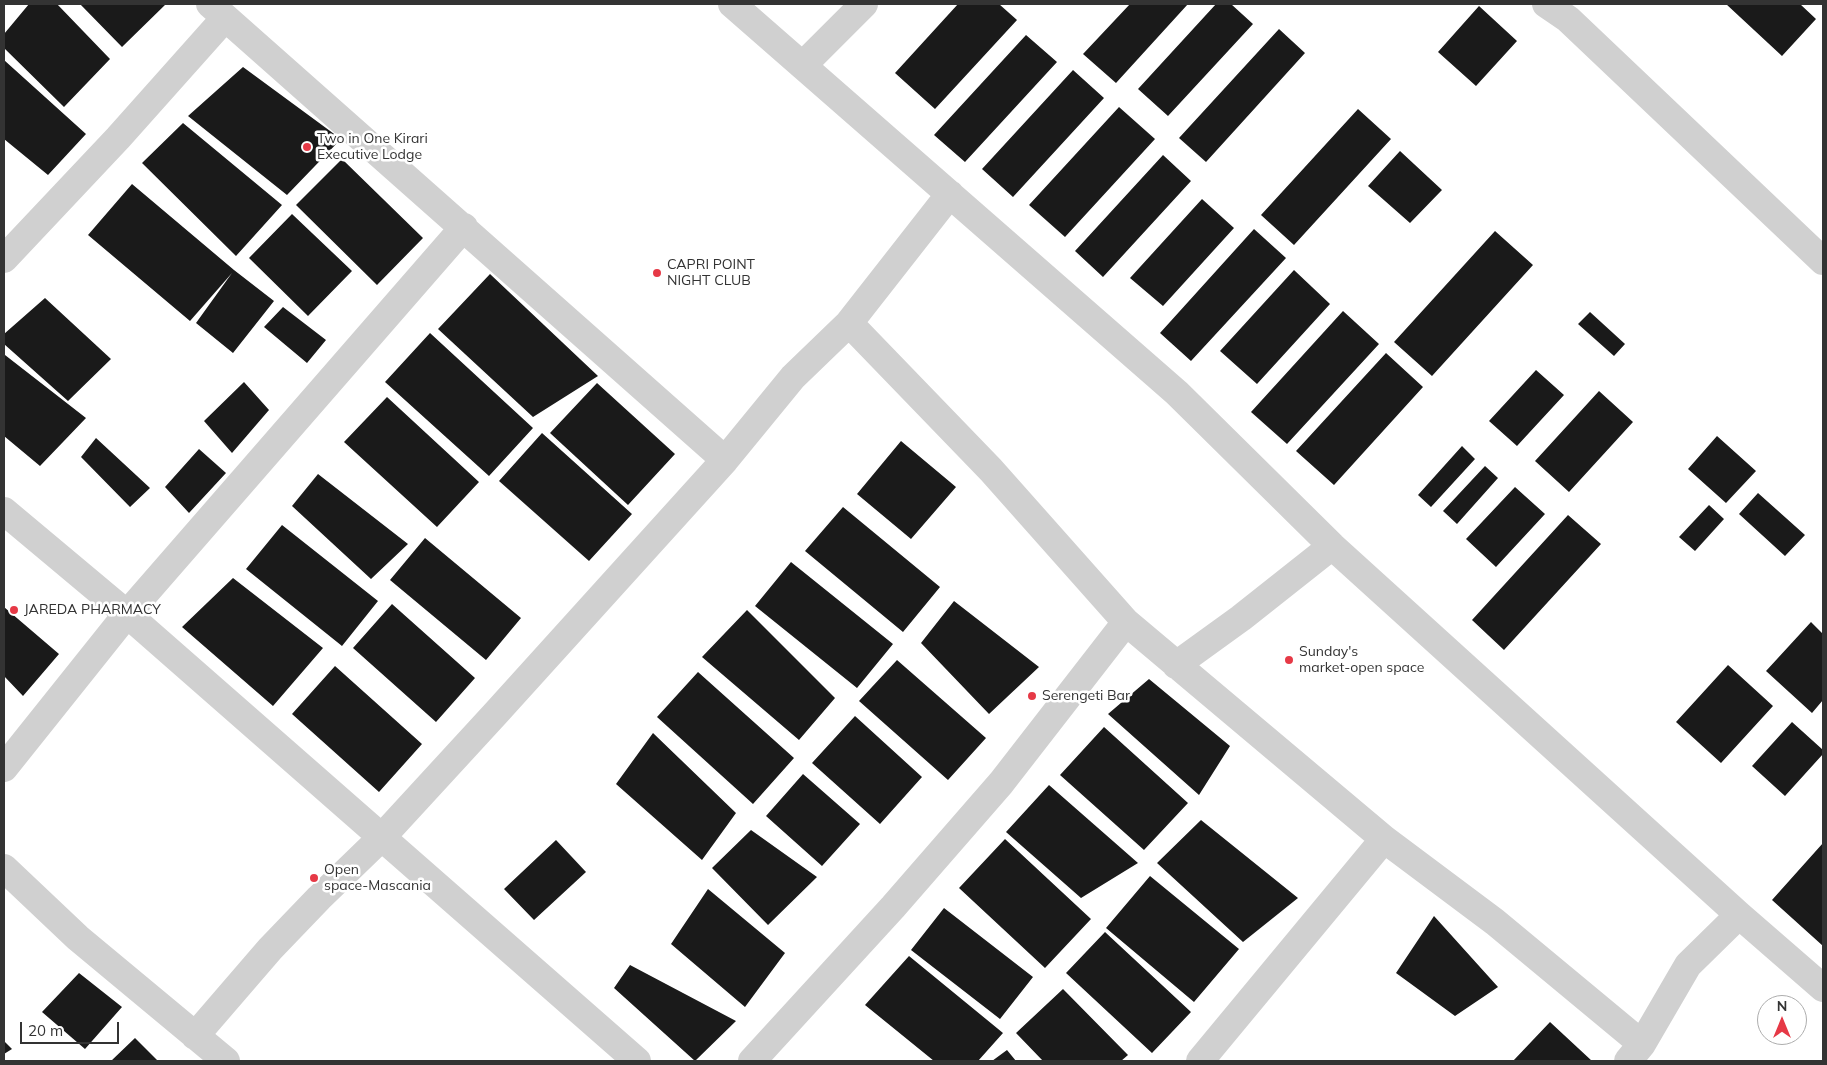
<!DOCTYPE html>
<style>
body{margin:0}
#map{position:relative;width:1827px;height:1065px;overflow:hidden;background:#fff;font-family:Mulish,sans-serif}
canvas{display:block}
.frame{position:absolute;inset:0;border:5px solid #333;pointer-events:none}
.north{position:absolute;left:1757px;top:995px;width:50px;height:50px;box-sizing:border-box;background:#fff;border:1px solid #adadad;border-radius:50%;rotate:0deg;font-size:14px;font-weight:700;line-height:20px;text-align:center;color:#333}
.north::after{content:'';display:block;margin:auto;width:18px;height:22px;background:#e63946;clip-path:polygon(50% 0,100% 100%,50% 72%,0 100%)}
.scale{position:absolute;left:20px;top:1022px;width:99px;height:22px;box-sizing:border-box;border:2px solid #333;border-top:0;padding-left:6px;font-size:15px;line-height:18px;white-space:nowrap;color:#333;-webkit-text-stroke:4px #fff;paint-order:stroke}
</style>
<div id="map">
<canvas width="1827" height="1065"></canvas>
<div class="frame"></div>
<div class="north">N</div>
<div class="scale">20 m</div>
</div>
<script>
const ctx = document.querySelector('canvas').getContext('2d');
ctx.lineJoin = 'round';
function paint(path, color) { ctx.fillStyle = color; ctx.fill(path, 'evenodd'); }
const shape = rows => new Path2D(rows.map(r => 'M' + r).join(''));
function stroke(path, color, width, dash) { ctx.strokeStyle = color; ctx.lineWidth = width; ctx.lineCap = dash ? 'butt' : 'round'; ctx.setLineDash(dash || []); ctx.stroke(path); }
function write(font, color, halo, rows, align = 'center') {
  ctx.font = font + ' Mulish,sans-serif'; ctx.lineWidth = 5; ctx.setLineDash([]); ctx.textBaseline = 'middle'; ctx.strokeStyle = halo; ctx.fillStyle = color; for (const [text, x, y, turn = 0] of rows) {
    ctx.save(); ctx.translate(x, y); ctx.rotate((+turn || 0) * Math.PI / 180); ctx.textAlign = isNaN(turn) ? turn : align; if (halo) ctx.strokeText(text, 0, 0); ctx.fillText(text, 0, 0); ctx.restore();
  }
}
const building = shape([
 [29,4,57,4,110,59,64,107,4,48,4,34],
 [80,4,166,4,122,47],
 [958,4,999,4,1017,20,935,109,895,73],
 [1130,4,1188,4,1116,83,1083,54],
 [1216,4,1231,4,1253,24,1168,116,1138,89],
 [1726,4,1800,4,1816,19,1782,56],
 [1479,6,1517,41,1476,86,1438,52],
 [1279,29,1305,53,1206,162,1179,138],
 [1026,35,1057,62,965,162,934,135],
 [4,60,86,134,48,175,4,139],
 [243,67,341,139,287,195,188,116],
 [1073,70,1104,98,1013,197,982,169],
 [1119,107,1155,139,1065,237,1029,205],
 [1358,109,1391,139,1294,245,1261,215],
 [183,123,282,205,236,256,142,163],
 [1400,151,1442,190,1410,223,1368,186],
 [1163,155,1191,181,1103,277,1075,251],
 [342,159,423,238,377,285,296,205],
 [132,184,234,270,274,301,233,353,196,323,232,273,190,321,88,235],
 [1202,199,1234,228,1163,306,1130,278],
 [292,214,352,271,308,316,249,258],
 [1254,229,1286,258,1191,361,1160,333],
 [1495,231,1533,265,1432,376,1394,342],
 [1294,270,1330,304,1257,384,1220,351],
 [490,274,598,376,533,417,438,329],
 [45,298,111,359,68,401,4,344,4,334],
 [283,307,326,340,307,363,264,327],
 [1343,311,1379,344,1287,444,1251,412],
 [1590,312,1625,344,1614,356,1578,324],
 [430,333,533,428,489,476,385,382],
 [1386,353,1423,387,1334,485,1296,451],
 [5,355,86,418,40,466,4,436],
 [1536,370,1564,395,1517,446,1489,421],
 [244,382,269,410,232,453,204,421],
 [597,383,675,454,628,505,550,433],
 [1599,391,1633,422,1569,492,1535,461],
 [387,397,479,482,437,527,344,442],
 [542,433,632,514,589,561,499,481],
 [1717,436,1756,471,1726,503,1688,469],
 [96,438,150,488,130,507,81,457],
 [901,441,956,487,911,539,857,494],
 [1462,446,1475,459,1431,507,1418,495],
 [199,449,226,473,189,513,165,487],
 [1485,466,1498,478,1457,524,1443,511],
 [318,474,408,544,371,579,292,506],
 [1515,487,1545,514,1496,567,1466,539],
 [1758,493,1805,535,1785,556,1739,514],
 [1709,505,1724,519,1695,551,1679,537],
 [843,507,940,587,903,632,805,551],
 [1568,515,1601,544,1504,650,1472,620],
 [282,525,378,601,342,646,246,569],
 [425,538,521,618,486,660,390,580],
 [791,562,893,644,857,688,755,606],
 [233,578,323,648,273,706,182,627],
 [954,601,1039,667,989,714,921,643],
 [392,604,475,678,436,722,353,648],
 [4,607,59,654,23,696,4,676],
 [747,610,835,698,799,740,702,657],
 [1811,622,1823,634,1823,700,1812,713,1766,671],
 [897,660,986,738,948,780,859,701],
 [1728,665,1773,706,1721,763,1676,722],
 [335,666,422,744,379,792,292,714],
 [698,672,794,758,753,804,657,717],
 [1149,679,1230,746,1199,795,1108,714],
 [855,716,922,777,880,824,812,763],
 [1792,722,1823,750,1823,754,1785,796,1752,766],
 [1104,727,1188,803,1144,850,1060,775],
 [653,733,736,813,702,860,616,784],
 [803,774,860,824,822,866,766,816],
 [1049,785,1138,863,1081,898,1006,832],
 [1201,820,1298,898,1243,942,1157,863],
 [751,830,817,877,768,925,712,868],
 [1005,839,1091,919,1045,968,959,888],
 [556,840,586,872,534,920,504,889],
 [1823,843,1823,946,1772,900],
 [1150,876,1239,949,1194,1002,1106,928],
 [708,889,785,953,745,1007,671,944],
 [944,908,1033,977,1000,1019,911,950],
 [1434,916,1498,987,1455,1016,1396,973],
 [1105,932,1191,1012,1152,1053,1066,973],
 [909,956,1003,1033,978,1061,934,1061,865,1005],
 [630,965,736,1021,695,1061,614,988],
 [79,973,122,1007,85,1049,42,1012],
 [1063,989,1128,1055,1121,1061,1043,1061,1016,1033],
 [1550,1022,1592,1061,1513,1061],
 [135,1038,158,1061,111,1061],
 [4,1041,12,1049,4,1054],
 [1007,1050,1016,1061,992,1061]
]);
const minor = shape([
 [210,4,725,460],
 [732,4,1177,393,1332,546,1739,915,1823,988],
 [1546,4,1568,19,1823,261],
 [803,65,864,4],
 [4,259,118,138,225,18],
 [849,323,991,470,1126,622,1384,839,1495,922,1642,1044],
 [4,511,127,614,637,1061],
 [1176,665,1241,618,1332,546],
 [4,768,127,614,464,227],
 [4,868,78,938,226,1061],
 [195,1036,270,949,319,898,382,837,496,713,725,460,793,377,849,323,950,194],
 [752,1061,893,907,1001,783,1126,622],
 [1200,1061,1384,839],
 [1628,1061,1642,1044,1688,965,1739,915]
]);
const markers = [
 [307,147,5,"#e63946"],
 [657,273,5,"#e63946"],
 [14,610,5,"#e63946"],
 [1289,660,5,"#e63946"],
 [1032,696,5,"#e63946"],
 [314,878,5,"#e63946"]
];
const poiNames = [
 ["Two in One Kirari",317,139],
 ["Executive Lodge",317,155],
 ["CAPRI POINT",667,265],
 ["NIGHT CLUB",667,281],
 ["JAREDA PHARMACY",24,610],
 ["Sunday's",1299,652],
 ["market-open space",1299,668],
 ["Serengeti Bar",1042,696],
 ["Open",324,870],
 ["space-Mascania",324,886]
];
paint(building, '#1a1a1a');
stroke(minor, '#d0d0d0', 28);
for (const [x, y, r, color] of markers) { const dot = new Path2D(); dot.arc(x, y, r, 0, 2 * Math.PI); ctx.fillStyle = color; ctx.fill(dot); stroke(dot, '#fff', 2); }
write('14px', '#333', '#fff', poiNames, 'left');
</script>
